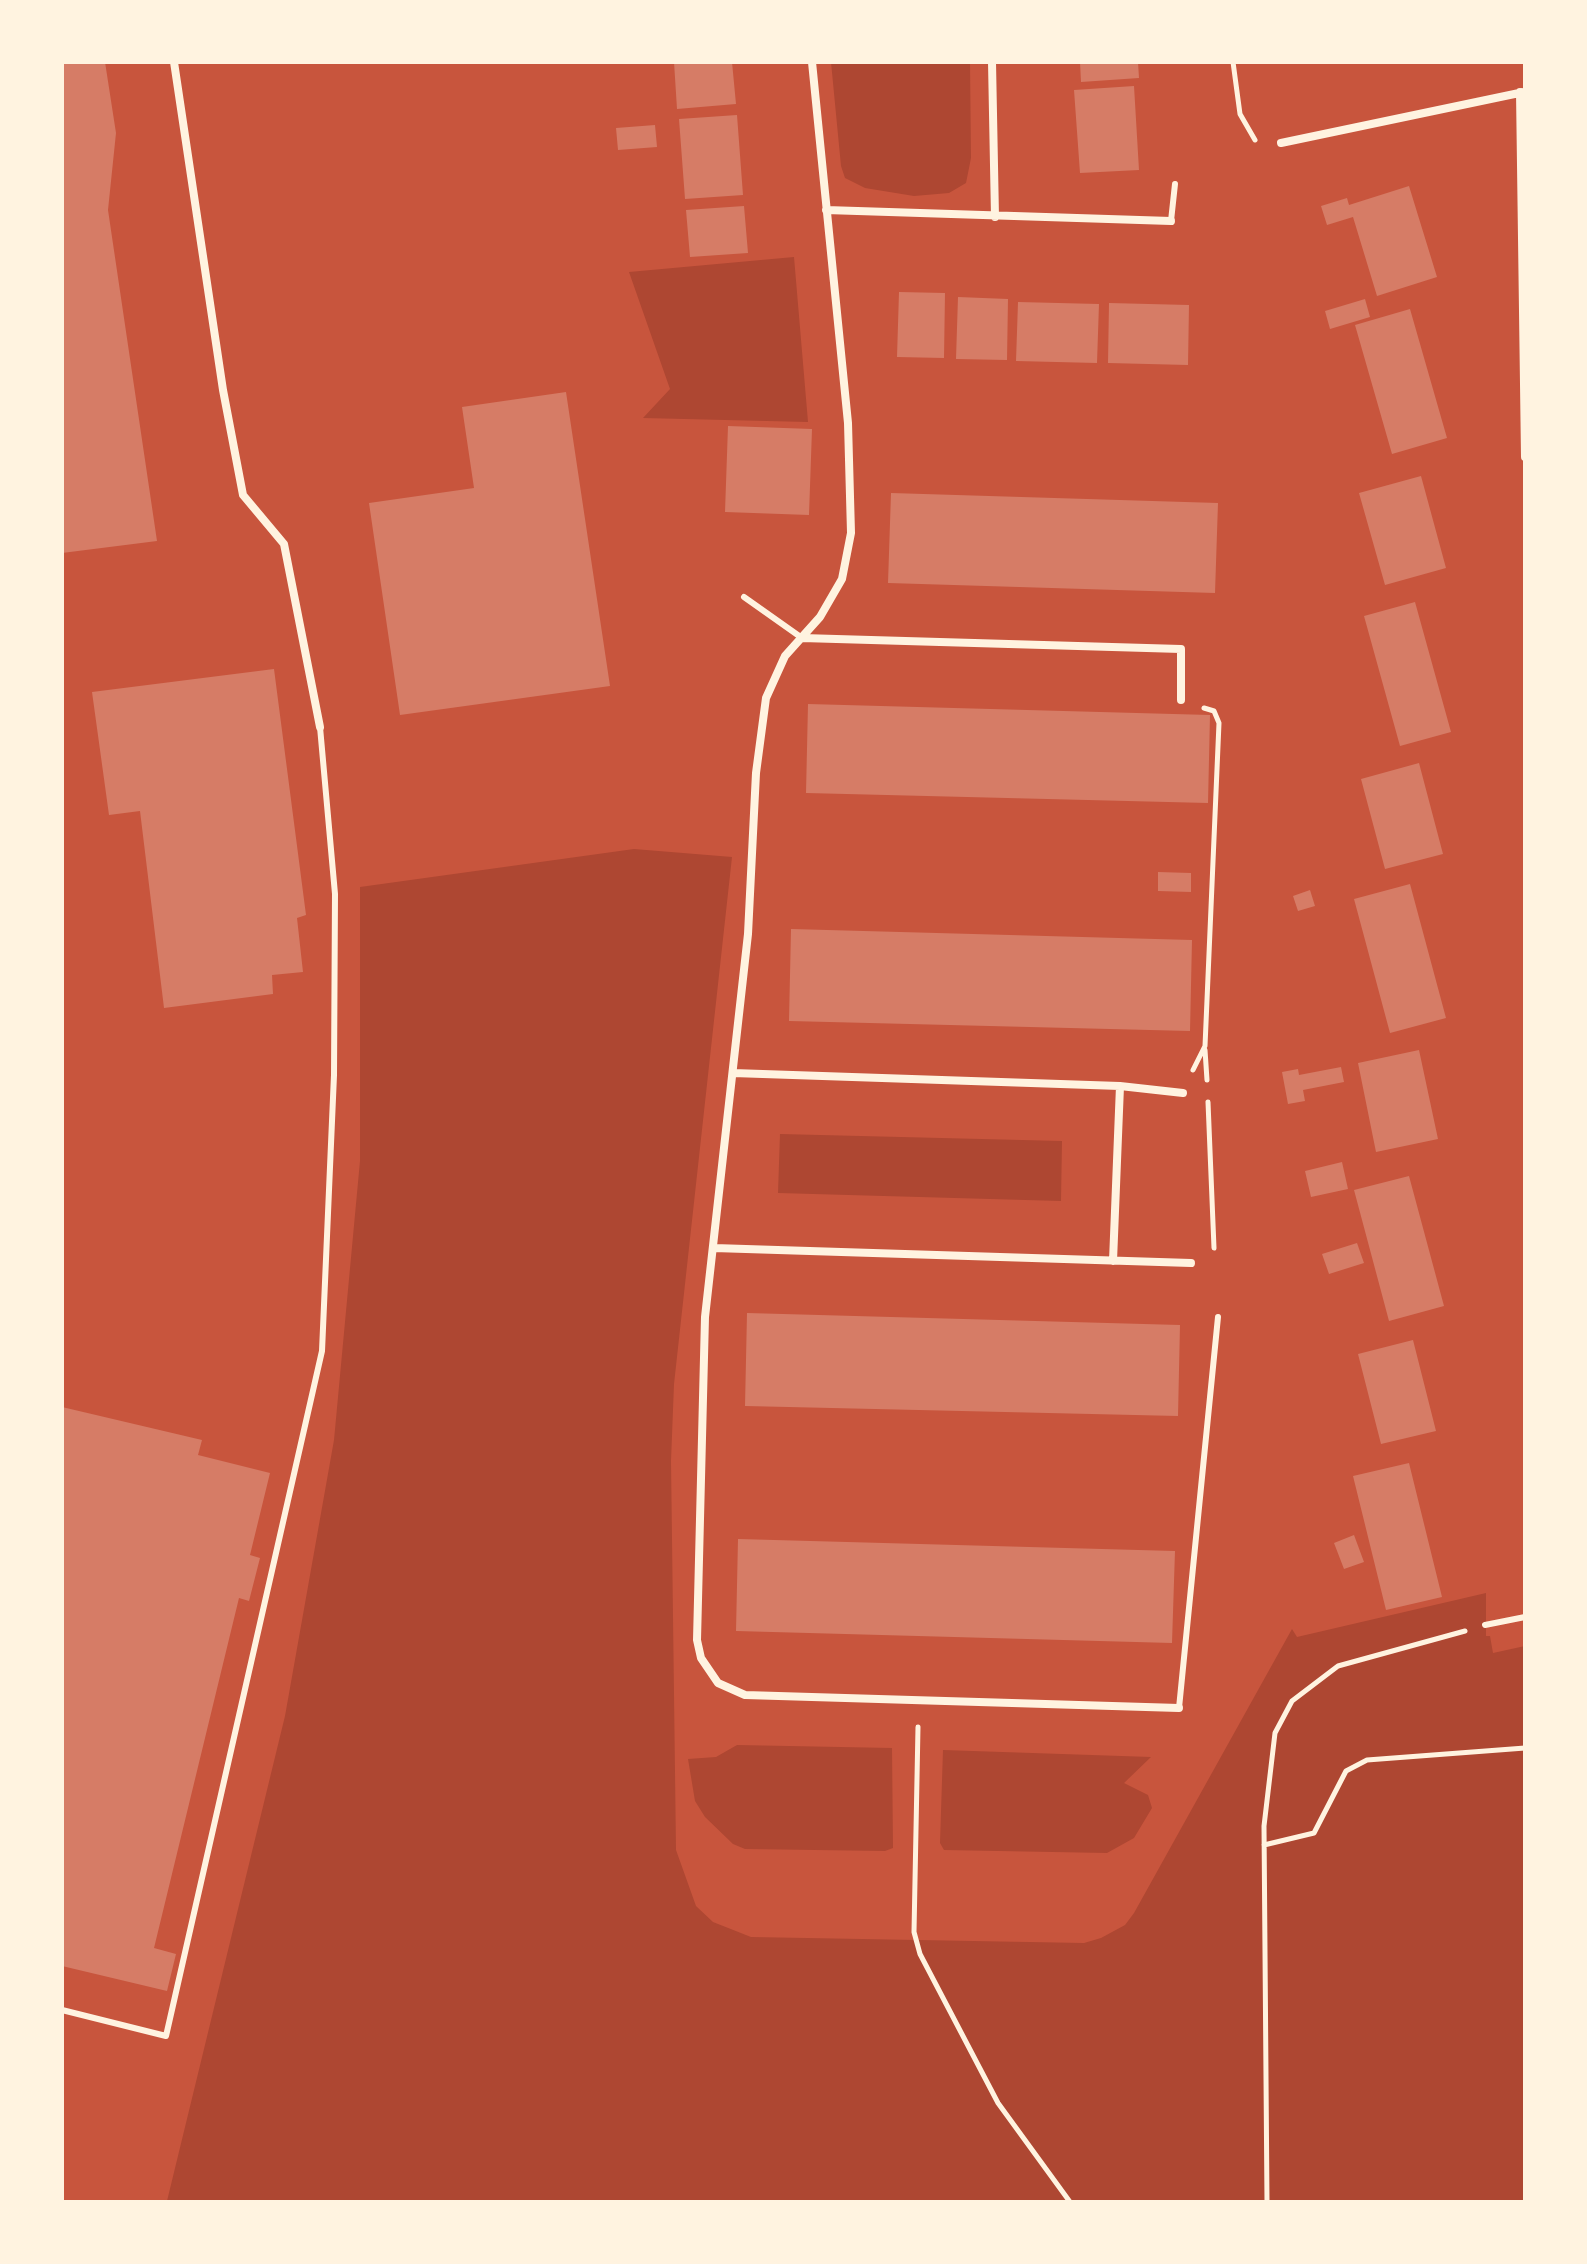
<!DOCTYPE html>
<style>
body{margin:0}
#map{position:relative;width:1587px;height:2264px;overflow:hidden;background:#c8553d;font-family:Arial,sans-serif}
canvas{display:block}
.frame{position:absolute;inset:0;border:64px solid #fff3e0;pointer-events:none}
</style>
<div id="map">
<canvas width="1587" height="2264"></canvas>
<div class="frame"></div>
</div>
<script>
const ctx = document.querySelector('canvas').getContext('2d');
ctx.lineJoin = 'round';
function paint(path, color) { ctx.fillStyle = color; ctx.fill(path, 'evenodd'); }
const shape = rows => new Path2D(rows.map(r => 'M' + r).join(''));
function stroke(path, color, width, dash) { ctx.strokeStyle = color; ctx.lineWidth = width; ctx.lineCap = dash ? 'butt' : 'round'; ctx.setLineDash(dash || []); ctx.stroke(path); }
const green = shape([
 [831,62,970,62,971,158,966,183,949,193,914,196,865,188,845,178,841,166],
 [794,257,808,422,643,418,670,389,629,272],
 [634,849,732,857,674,1384,671,1461,676,1850,696,1906,713,1922,751,1937,1084,1943,1101,1938,1125,1925,1134,1913,1292,1629,1297,1637,1486,1593,1486,1636,1490,1636,1493,1653,1525,1646,1525,2202,167,2201,285,1716,334,1440,360,1161,360,887],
 [780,1134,1062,1141,1061,1201,778,1193],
 [737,1745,892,1748,893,1848,885,1851,745,1849,733,1844,705,1817,695,1801,688,1759,716,1757],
 [943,1750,1151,1757,1124,1783,1148,1795,1152,1808,1134,1838,1107,1853,944,1850,940,1843]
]);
const building = shape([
 [62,62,105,62,116,133,108,210,157,541,62,553],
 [674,62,732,62,736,104,677,109],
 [1080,62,1138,62,1139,78,1081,82],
 [1134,86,1139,170,1080,173,1074,90],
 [737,115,743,195,685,199,679,119],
 [655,125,657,147,618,150,616,128],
 [1409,186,1437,277,1377,296,1353,217,1327,225,1321,206,1347,198,1349,205],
 [744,206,748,253,690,257,686,210],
 [899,292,945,293,944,358,897,357],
 [958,297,1008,299,1007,360,956,359],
 [1365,299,1370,317,1330,329,1325,311],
 [1018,302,1099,304,1097,363,1016,361],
 [1109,303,1189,305,1188,365,1108,363],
 [1410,309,1447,438,1392,454,1355,325],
 [566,392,610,686,400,715,369,503,474,488,462,407],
 [728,426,812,429,809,515,725,512],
 [1421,476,1446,568,1385,585,1359,493],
 [891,493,1218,503,1215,593,888,583],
 [1415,602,1451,732,1400,746,1364,616],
 [274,669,306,915,297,918,303,972,272,975,273,994,164,1008,140,811,109,815,92,692],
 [808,704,1210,715,1208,803,806,793],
 [1419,763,1443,854,1385,869,1361,779],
 [1158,872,1191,873,1191,892,1158,891],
 [1410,884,1446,1018,1390,1033,1354,899],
 [1310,890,1315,906,1298,911,1293,896],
 [791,929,1192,940,1190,1031,789,1021],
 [1419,1050,1438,1139,1376,1152,1358,1063],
 [1341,1067,1344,1082,1303,1090,1305,1101,1288,1104,1282,1072,1298,1069,1299,1075],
 [1342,1162,1348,1189,1311,1197,1305,1171],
 [1409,1176,1444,1306,1389,1321,1354,1190],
 [1357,1243,1364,1263,1329,1274,1322,1254],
 [747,1313,1180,1325,1178,1416,745,1406],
 [1413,1340,1436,1431,1381,1444,1358,1354],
 [62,1407,202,1440,198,1455,270,1473,250,1555,260,1558,249,1601,239,1598,154,1948,176,1954,167,1991,62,1966],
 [1409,1463,1442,1597,1386,1610,1353,1476],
 [1354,1535,1364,1562,1344,1569,1334,1543],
 [738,1539,1175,1551,1172,1643,736,1631]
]);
const path = shape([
 [1233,62,1240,114,1255,140],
 [1205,1050,1207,1080],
 [1193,1070,1205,1046,1219,723,1214,711,1204,708],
 [1208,1102,1214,1248],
 [918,1727,914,1932,920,1954,998,2103,1070,2202],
 [1264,1845,1314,1833,1346,1771,1367,1760,1525,1748],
 [1267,2202,1264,1826,1275,1733,1292,1701,1338,1666,1465,1631]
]);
const service = shape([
 [1171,221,1175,184],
 [744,597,802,638],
 [1485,1625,1525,1617],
 [1179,1708,1218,1317],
 [62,2010,166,2036,322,1351,334,1075,335,894,320,727]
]);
const minor = shape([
 [174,62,223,390,243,495,284,544,320,727],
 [812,62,848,423,851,533,842,579,820,617,785,656,766,698,756,773,748,934,705,1317,697,1640,701,1658,718,1683,745,1695,1179,1708],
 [992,62,995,217],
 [1520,92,1525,457],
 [1281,143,1524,92],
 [826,210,1171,221],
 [802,638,1181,649,1181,700],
 [733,1073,1120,1086,1183,1093],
 [714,1248,1191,1263],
 [1113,1261,1120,1086]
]);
paint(green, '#ae4732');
paint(building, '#d67c66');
stroke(path, '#fff3e0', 5);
stroke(service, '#fff3e0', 6);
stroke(minor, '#fff3e0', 8);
</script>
